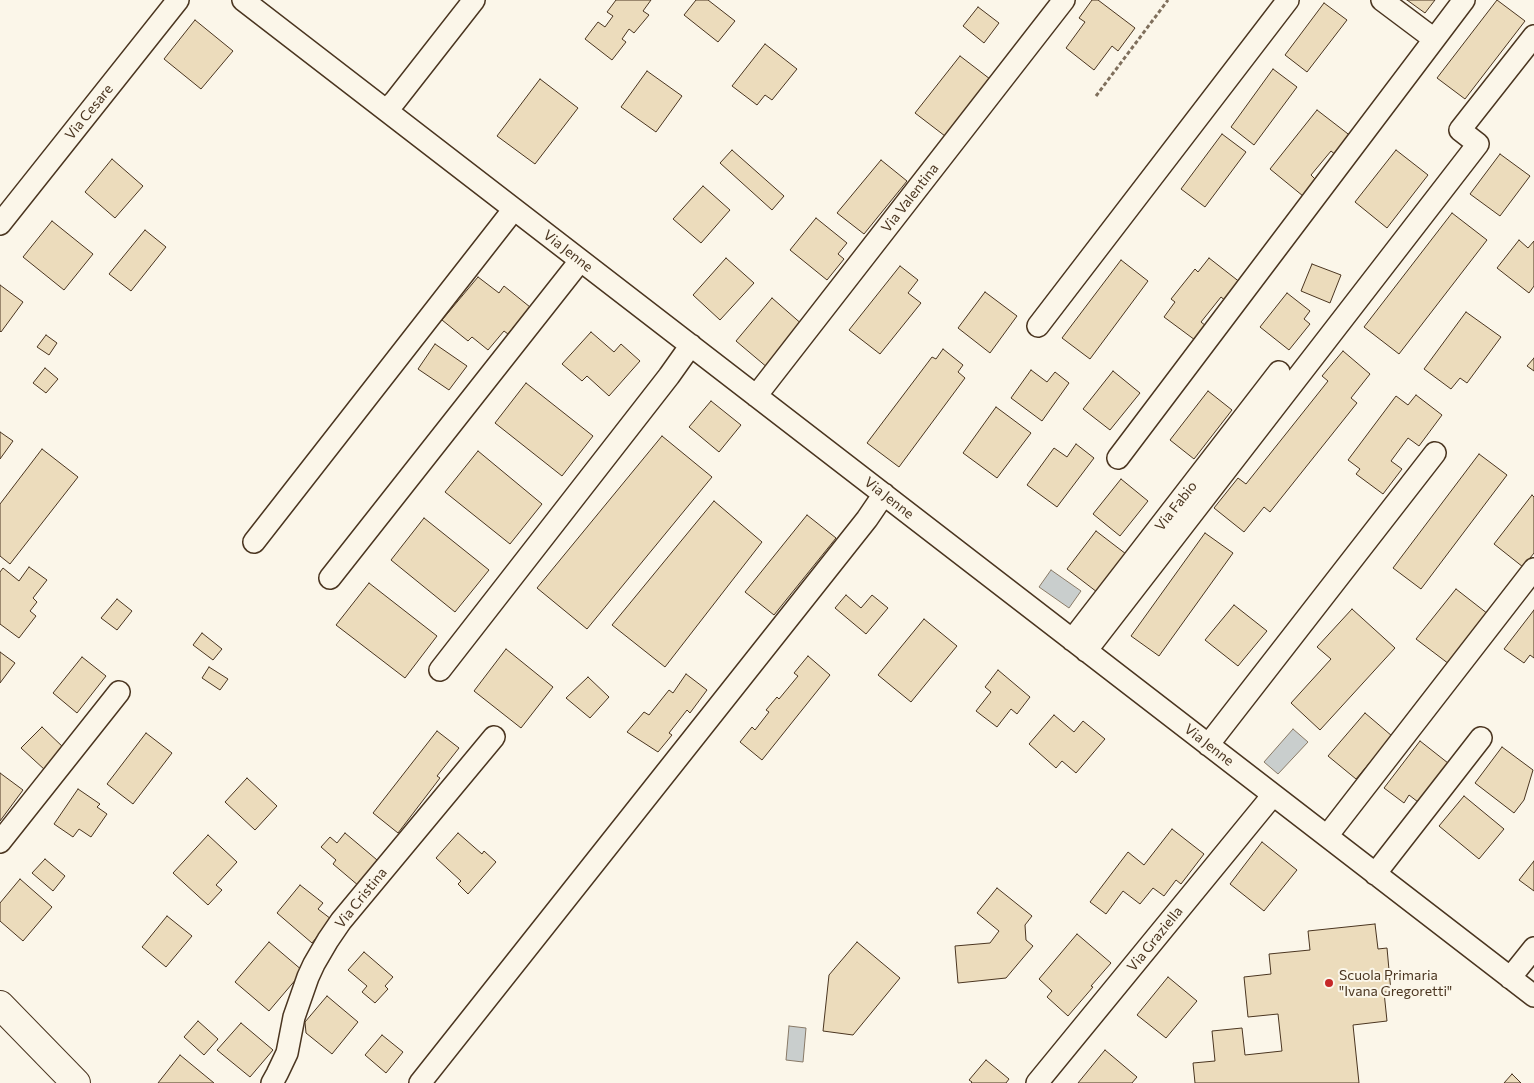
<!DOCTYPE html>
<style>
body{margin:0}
canvas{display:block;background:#fbf6e9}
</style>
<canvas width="1534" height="1083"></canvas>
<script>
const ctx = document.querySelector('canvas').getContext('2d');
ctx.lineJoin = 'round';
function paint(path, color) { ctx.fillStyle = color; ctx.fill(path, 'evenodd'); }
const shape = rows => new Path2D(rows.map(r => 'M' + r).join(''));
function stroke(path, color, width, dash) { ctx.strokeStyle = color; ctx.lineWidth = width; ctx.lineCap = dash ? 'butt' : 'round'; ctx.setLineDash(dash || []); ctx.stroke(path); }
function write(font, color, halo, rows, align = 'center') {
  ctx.font = font + ' Commissioner,sans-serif'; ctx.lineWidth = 4; ctx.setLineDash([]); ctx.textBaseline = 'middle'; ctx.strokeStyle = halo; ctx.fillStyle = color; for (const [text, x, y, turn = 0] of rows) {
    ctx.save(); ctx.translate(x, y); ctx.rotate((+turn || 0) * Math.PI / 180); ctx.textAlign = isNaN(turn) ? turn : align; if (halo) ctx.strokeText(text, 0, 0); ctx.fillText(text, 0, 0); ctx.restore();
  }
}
const water = shape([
 [1051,570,1081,591,1069,608,1039,587,1051,570],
 [1293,729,1308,742,1278,774,1264,762,1293,729],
 [789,1026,806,1028,803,1062,786,1060,789,1026]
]);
const building = shape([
 [616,0,651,0,643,11,649,15,634,33,629,29,622,39,626,42,612,60,585,39,598,22,605,27,613,16,607,12,616,0],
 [696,0,708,0,735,21,718,42,684,15,696,0],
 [1092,0,1098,0,1135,28,1118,51,1112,46,1094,70,1066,48,1085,22,1079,18,1092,0],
 [1407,0,1435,0,1425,13,1407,0],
 [1497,0,1525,21,1465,99,1437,78,1497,0],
 [1324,3,1347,20,1307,72,1285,55,1324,3],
 [978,7,999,23,984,43,963,26,978,7],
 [195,20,233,51,201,89,164,59,195,20],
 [765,44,797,69,772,100,765,95,757,105,732,86,765,44],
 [960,56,990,79,945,136,915,113,960,56],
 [1273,69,1297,87,1254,145,1231,127,1273,69],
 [647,71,682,96,656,132,621,107,647,71],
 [540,79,578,108,535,164,497,136,540,79],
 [1317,110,1352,137,1337,156,1331,151,1311,175,1316,180,1303,196,1270,169,1317,110],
 [1222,134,1246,152,1205,207,1181,189,1222,134],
 [732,150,784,196,772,210,720,163,732,150],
 [1396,150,1428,175,1387,228,1355,202,1396,150],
 [1500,154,1530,176,1500,216,1470,194,1500,154],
 [112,159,143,186,115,218,85,192,112,159],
 [881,160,907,181,864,234,837,213,881,160],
 [703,186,730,210,701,243,673,219,703,186],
 [1452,213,1487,240,1399,354,1364,327,1452,213],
 [816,218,847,243,838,254,844,259,827,280,790,250,816,218],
 [52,221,93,254,64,290,23,257,52,221],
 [145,230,166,247,131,291,109,274,145,230],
 [1519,240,1528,248,1534,241,1534,286,1529,293,1497,268,1519,240],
 [726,258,754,283,720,320,693,295,726,258],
 [1209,258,1241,283,1227,302,1221,297,1201,322,1206,326,1195,340,1164,317,1175,302,1171,299,1195,269,1198,272,1209,258],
 [1121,260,1148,281,1090,359,1062,338,1121,260],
 [1312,264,1341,275,1330,303,1301,291,1312,264],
 [900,266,918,280,908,293,921,303,880,354,849,330,900,266],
 [478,277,499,293,504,286,530,307,508,334,504,331,488,350,472,337,468,341,442,320,478,277],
 [0,285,23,302,1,332,0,331,0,285],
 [985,292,1017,316,990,353,958,328,985,292],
 [1287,293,1310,311,1304,319,1310,324,1289,350,1260,327,1287,293],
 [772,298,804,326,768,368,736,341,772,298],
 [1466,312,1501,337,1467,383,1460,378,1451,389,1424,369,1466,312],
 [591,332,614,352,621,344,640,361,609,396,587,376,582,381,562,364,591,332],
 [46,335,57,343,49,355,37,347,46,335],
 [435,344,467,366,449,390,418,369,435,344],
 [943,349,963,365,958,372,965,378,899,467,867,443,932,357,936,359,943,349],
 [1343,351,1370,374,1351,398,1357,403,1270,512,1264,507,1244,532,1214,508,1238,478,1246,484,1328,381,1322,376,1343,351],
 [1534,358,1534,371,1527,366,1534,358],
 [45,368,58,379,46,393,33,383,45,368],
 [1031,370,1047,382,1055,372,1069,383,1042,421,1011,398,1031,370],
 [1113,371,1140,393,1110,430,1083,409,1113,371],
 [526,383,593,436,562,476,495,423,526,383],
 [1208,391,1232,410,1194,459,1170,440,1208,391],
 [1416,395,1442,415,1419,446,1408,438,1391,461,1402,469,1383,494,1356,474,1360,469,1348,460,1396,396,1408,405,1416,395],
 [711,401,741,425,719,452,689,427,711,401],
 [996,407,1031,433,997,478,963,453,996,407],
 [0,432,13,441,0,459,0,432],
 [662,436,712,477,587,629,537,588,662,436],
 [1076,444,1094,458,1057,507,1027,485,1054,448,1067,457,1076,444],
 [42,449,78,477,10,564,0,556,0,504,42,449],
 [478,451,542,504,510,544,445,492,478,451],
 [1479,454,1507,475,1421,589,1393,568,1479,454],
 [1121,479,1148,501,1120,536,1093,514,1121,479],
 [1532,495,1534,497,1534,553,1523,567,1494,544,1532,495],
 [714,501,762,542,665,667,612,625,714,501],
 [807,515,836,538,774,615,745,592,807,515],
 [424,518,489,570,455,612,391,560,424,518],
 [1096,531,1126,554,1097,592,1067,569,1096,531],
 [1205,533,1233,553,1159,656,1131,636,1205,533],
 [29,567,47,580,33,598,37,602,30,611,36,616,19,638,0,624,0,572,3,568,19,581,29,567],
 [369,583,437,636,405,678,336,625,369,583],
 [1456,589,1488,614,1449,664,1416,639,1456,589],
 [846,595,861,608,872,595,888,608,866,634,835,608,846,595],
 [117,599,132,611,117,630,101,618,117,599],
 [1234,605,1267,631,1238,666,1205,640,1234,605],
 [1352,609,1395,648,1320,730,1291,703,1331,659,1317,647,1352,609],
 [1534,610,1534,658,1530,655,1524,663,1504,649,1534,610],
 [924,619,957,646,911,702,878,675,924,619],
 [202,633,222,649,213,660,193,645,202,633],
 [506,649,553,687,521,728,474,691,506,649],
 [0,652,15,663,0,683,0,652],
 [808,656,830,675,762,760,740,742,752,727,755,730,769,712,766,710,777,697,779,699,798,676,794,673,808,656],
 [82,657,106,676,77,713,53,693,82,657],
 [209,667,228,679,220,690,202,678,209,667],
 [998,670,1030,697,1017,714,1011,709,997,727,976,711,991,692,985,687,998,670],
 [686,674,707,690,690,713,687,710,669,733,672,735,658,752,627,732,644,712,649,715,669,690,673,693,686,674],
 [588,677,609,697,590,718,566,698,588,677],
 [1365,713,1392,736,1356,779,1328,756,1365,713],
 [1054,715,1074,732,1083,721,1105,739,1076,773,1062,761,1056,768,1029,744,1054,715],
 [42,727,65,749,45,770,21,748,42,727],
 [437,731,459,748,437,776,440,778,398,833,373,813,437,731],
 [146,733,172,753,133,804,107,784,146,733],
 [1420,741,1448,763,1418,802,1409,795,1404,803,1384,788,1420,741],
 [1502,747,1533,770,1524,800,1514,813,1475,783,1502,747],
 [0,773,23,790,0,821,0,773],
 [247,778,277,806,255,830,225,802,247,778],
 [78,789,100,804,97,807,107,814,91,837,79,829,73,837,54,824,78,789],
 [1464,796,1504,829,1479,859,1439,826,1464,796],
 [1172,829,1204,854,1181,884,1176,880,1164,896,1153,888,1140,904,1123,891,1106,914,1090,902,1128,852,1144,865,1172,829],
 [345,833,383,865,359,886,333,864,336,860,321,847,330,837,337,843,345,833],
 [458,833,482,854,484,851,496,862,468,894,458,884,461,881,436,858,458,833],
 [208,835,237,862,216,885,222,890,208,905,173,873,208,835],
 [1262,842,1297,870,1264,911,1230,884,1262,842],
 [45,859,65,876,53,891,32,873,45,859],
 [1534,861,1534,891,1519,880,1534,861],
 [20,879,52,907,23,941,0,921,0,903,20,879],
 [300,885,323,903,318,909,331,919,312,943,277,913,300,885],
 [997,888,1032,916,1025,925,1026,940,1033,946,1006,978,958,983,955,946,990,943,999,931,977,913,997,888],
 [167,916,192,936,166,967,142,947,167,916],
 [1375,924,1378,949,1387,948,1391,992,1384,992,1387,1021,1353,1025,1359,1083,1195,1083,1193,1063,1215,1061,1212,1031,1242,1028,1245,1055,1282,1051,1278,1014,1248,1017,1244,977,1271,974,1269,954,1310,950,1308,931,1375,924],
 [1077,934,1111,963,1091,986,1093,987,1068,1016,1047,997,1052,991,1039,979,1077,934],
 [269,942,303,971,269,1011,235,982,269,942],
 [857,942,900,978,853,1035,823,1031,829,975,857,942],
 [364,952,393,977,385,986,388,989,375,1003,362,992,367,986,348,970,364,952],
 [1168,977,1197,1001,1166,1038,1137,1015,1168,977],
 [327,996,358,1022,332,1054,306,1033,305,1022,327,996],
 [198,1021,218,1039,204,1055,184,1037,198,1021],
 [241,1023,273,1050,250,1077,217,1050,241,1023],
 [382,1035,403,1052,386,1073,365,1055,382,1035],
 [1105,1050,1137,1077,1132,1083,1078,1083,1105,1050],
 [180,1055,214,1083,158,1083,180,1055],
 [986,1060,1009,1079,1006,1083,971,1083,972,1082,969,1080,986,1060],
 [1512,1074,1521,1083,1504,1083,1512,1074]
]);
const path = shape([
 [1096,96,1168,0]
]);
const street = shape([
 [243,0,1534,996],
 [1382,0,1434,39],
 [386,110,395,101,474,0],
 [0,224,178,0],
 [1038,326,1288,0],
 [756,396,1064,0],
 [1118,458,1464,0],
 [254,542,514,209],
 [330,578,580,261],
 [1072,640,1279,372],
 [1086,651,1478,144,1460,130,1534,36],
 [440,670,669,376,691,345],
 [1208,745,1435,453],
 [1327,836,1534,569],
 [0,842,119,692],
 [1375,874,1481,738],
 [1510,978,1534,948],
 [272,1083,277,1074,287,1053,294,1017,308,977,314,964,328,940,341,921,494,737],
 [420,1083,867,519,884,494],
 [1037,1083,1273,795]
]);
const primary = shape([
 [0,1005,76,1083]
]);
const markers = [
 [1329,983,5,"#c62828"]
];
const streetNames = [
 ["Via Cesare",89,112,-51],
 ["Via Valentina",910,198,-52],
 ["Via Jenne",568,251,38],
 ["Via Jenne",889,498,38],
 ["Via Fabio",1176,506,-52],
 ["Via Jenne",1209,745,38],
 ["Via Cristina",361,898,-51],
 ["Via Graziella",1155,939,-51]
];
const poiNames = [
 ["Scuola Primaria",1339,975],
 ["\"Ivana Gregoretti\"",1339,991]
];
paint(water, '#c9cecd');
stroke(water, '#887966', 1);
paint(building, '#ecdcbc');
stroke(building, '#4a3520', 1);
stroke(street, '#4a3520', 24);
stroke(primary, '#4a3520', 30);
stroke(path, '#7f6f5c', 3, [4, 2.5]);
stroke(street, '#fbf6e9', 21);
stroke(primary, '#fbf6e9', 28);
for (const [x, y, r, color] of markers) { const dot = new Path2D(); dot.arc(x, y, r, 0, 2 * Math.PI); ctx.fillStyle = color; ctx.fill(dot); stroke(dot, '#fbf6e9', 2); }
write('14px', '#4a3520', '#fbf6e9', streetNames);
write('14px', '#4a3520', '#fbf6e9', poiNames, 'left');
</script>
